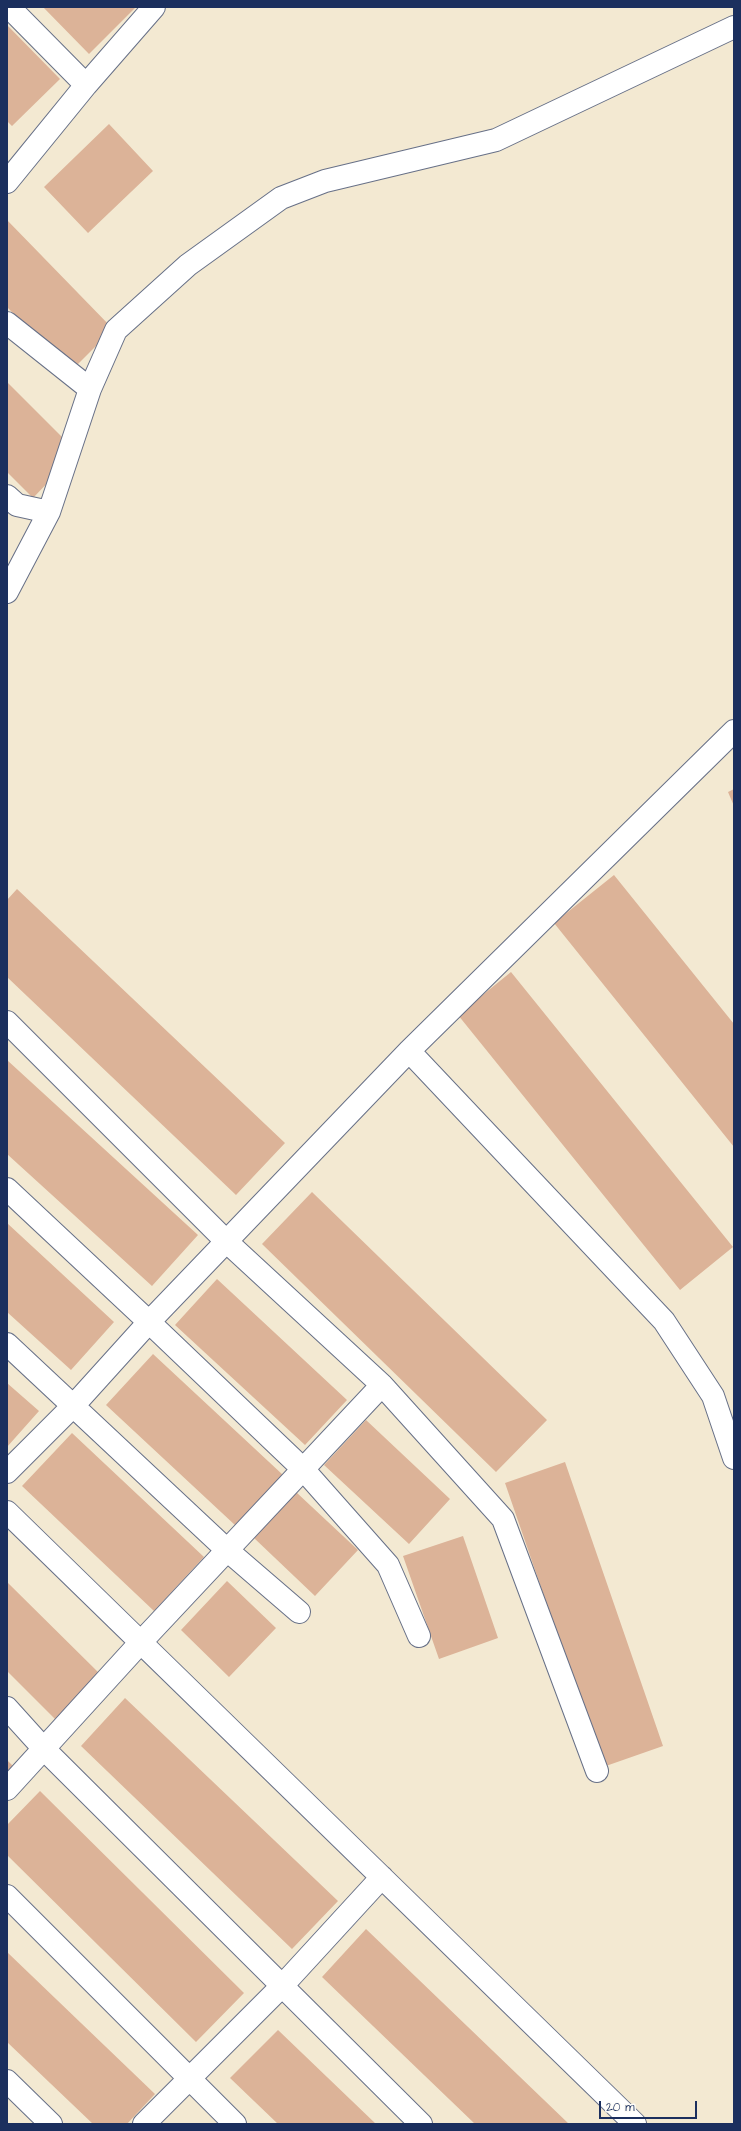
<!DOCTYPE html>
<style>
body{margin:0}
#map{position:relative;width:741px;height:2131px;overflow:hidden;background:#f3e9d2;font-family:"Architects Daughter",sans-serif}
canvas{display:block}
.frame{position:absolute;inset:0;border:8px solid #1b2f5e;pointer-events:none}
.scale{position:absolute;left:599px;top:2101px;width:98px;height:18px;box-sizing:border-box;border:2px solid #1b2f5e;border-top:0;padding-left:5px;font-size:12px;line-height:14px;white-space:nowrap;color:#1b2f5e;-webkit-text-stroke:3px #fdfcf7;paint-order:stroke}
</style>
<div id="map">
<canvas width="741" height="2131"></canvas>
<div class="frame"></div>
<div class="scale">20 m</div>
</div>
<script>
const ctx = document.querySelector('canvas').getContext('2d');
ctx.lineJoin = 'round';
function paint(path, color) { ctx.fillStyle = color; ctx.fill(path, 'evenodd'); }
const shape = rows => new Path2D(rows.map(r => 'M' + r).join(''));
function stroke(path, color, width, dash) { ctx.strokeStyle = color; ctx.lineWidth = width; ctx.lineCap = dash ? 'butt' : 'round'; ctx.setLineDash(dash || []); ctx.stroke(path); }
const building = shape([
 [43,7,136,7,89,54],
 [7,25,60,79,12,126,7,121],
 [109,124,153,171,88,233,44,187],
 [7,220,113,329,70,372,7,307],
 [7,382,77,452,33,498,7,472],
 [734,789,734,806,728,792],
 [614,875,734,1024,734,1147,554,923],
 [17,889,285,1143,236,1195,7,977,7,900],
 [511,972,733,1247,680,1290,458,1015],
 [7,1060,198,1235,152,1286,7,1154],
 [312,1192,547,1420,496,1472,262,1244],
 [7,1223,114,1322,71,1370,7,1312],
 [217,1279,347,1400,305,1445,175,1325],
 [153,1354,283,1475,236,1526,106,1405],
 [7,1383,39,1411,7,1447],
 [366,1420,450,1499,409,1544,324,1465],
 [72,1433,204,1557,154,1611,22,1486],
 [565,1462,663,1746,603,1767,505,1483],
 [296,1492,358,1550,315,1596,254,1538],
 [463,1536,498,1638,439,1659,403,1556],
 [227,1581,276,1628,229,1677,181,1630],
 [7,1582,100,1674,55,1719,7,1671],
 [125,1698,338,1901,292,1949,81,1746],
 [7,1760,14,1767,7,1775],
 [40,1791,244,1993,196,2042,7,1855,7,1825],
 [366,1929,569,2124,475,2124,322,1977],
 [7,1952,155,2094,127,2124,93,2124,7,2042],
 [278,2030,376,2124,278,2124,230,2078]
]);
const minor = shape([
 [9,7,86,85],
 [7,182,86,85,154,7],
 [7,323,90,389],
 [7,496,17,505,49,512],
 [7,592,49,512,90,389,116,330,188,265,281,198,325,181,496,140,734,27],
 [7,1022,227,1242,382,1385,503,1519,597,1771],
 [409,1051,664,1321,713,1396,734,1458],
 [7,1189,149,1322,303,1469,388,1565,419,1636],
 [7,1344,227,1550,299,1612],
 [7,1472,74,1405,149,1322,409,1051,734,731],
 [7,1512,635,2124],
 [7,1708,44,1749,421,2124],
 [7,1789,141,1642,382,1385],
 [7,1896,235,2124],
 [7,2081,51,2124],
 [144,2124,282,1986,382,1877]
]);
paint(building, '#dcb398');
stroke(minor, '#677087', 24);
stroke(minor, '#fff', 22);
</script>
